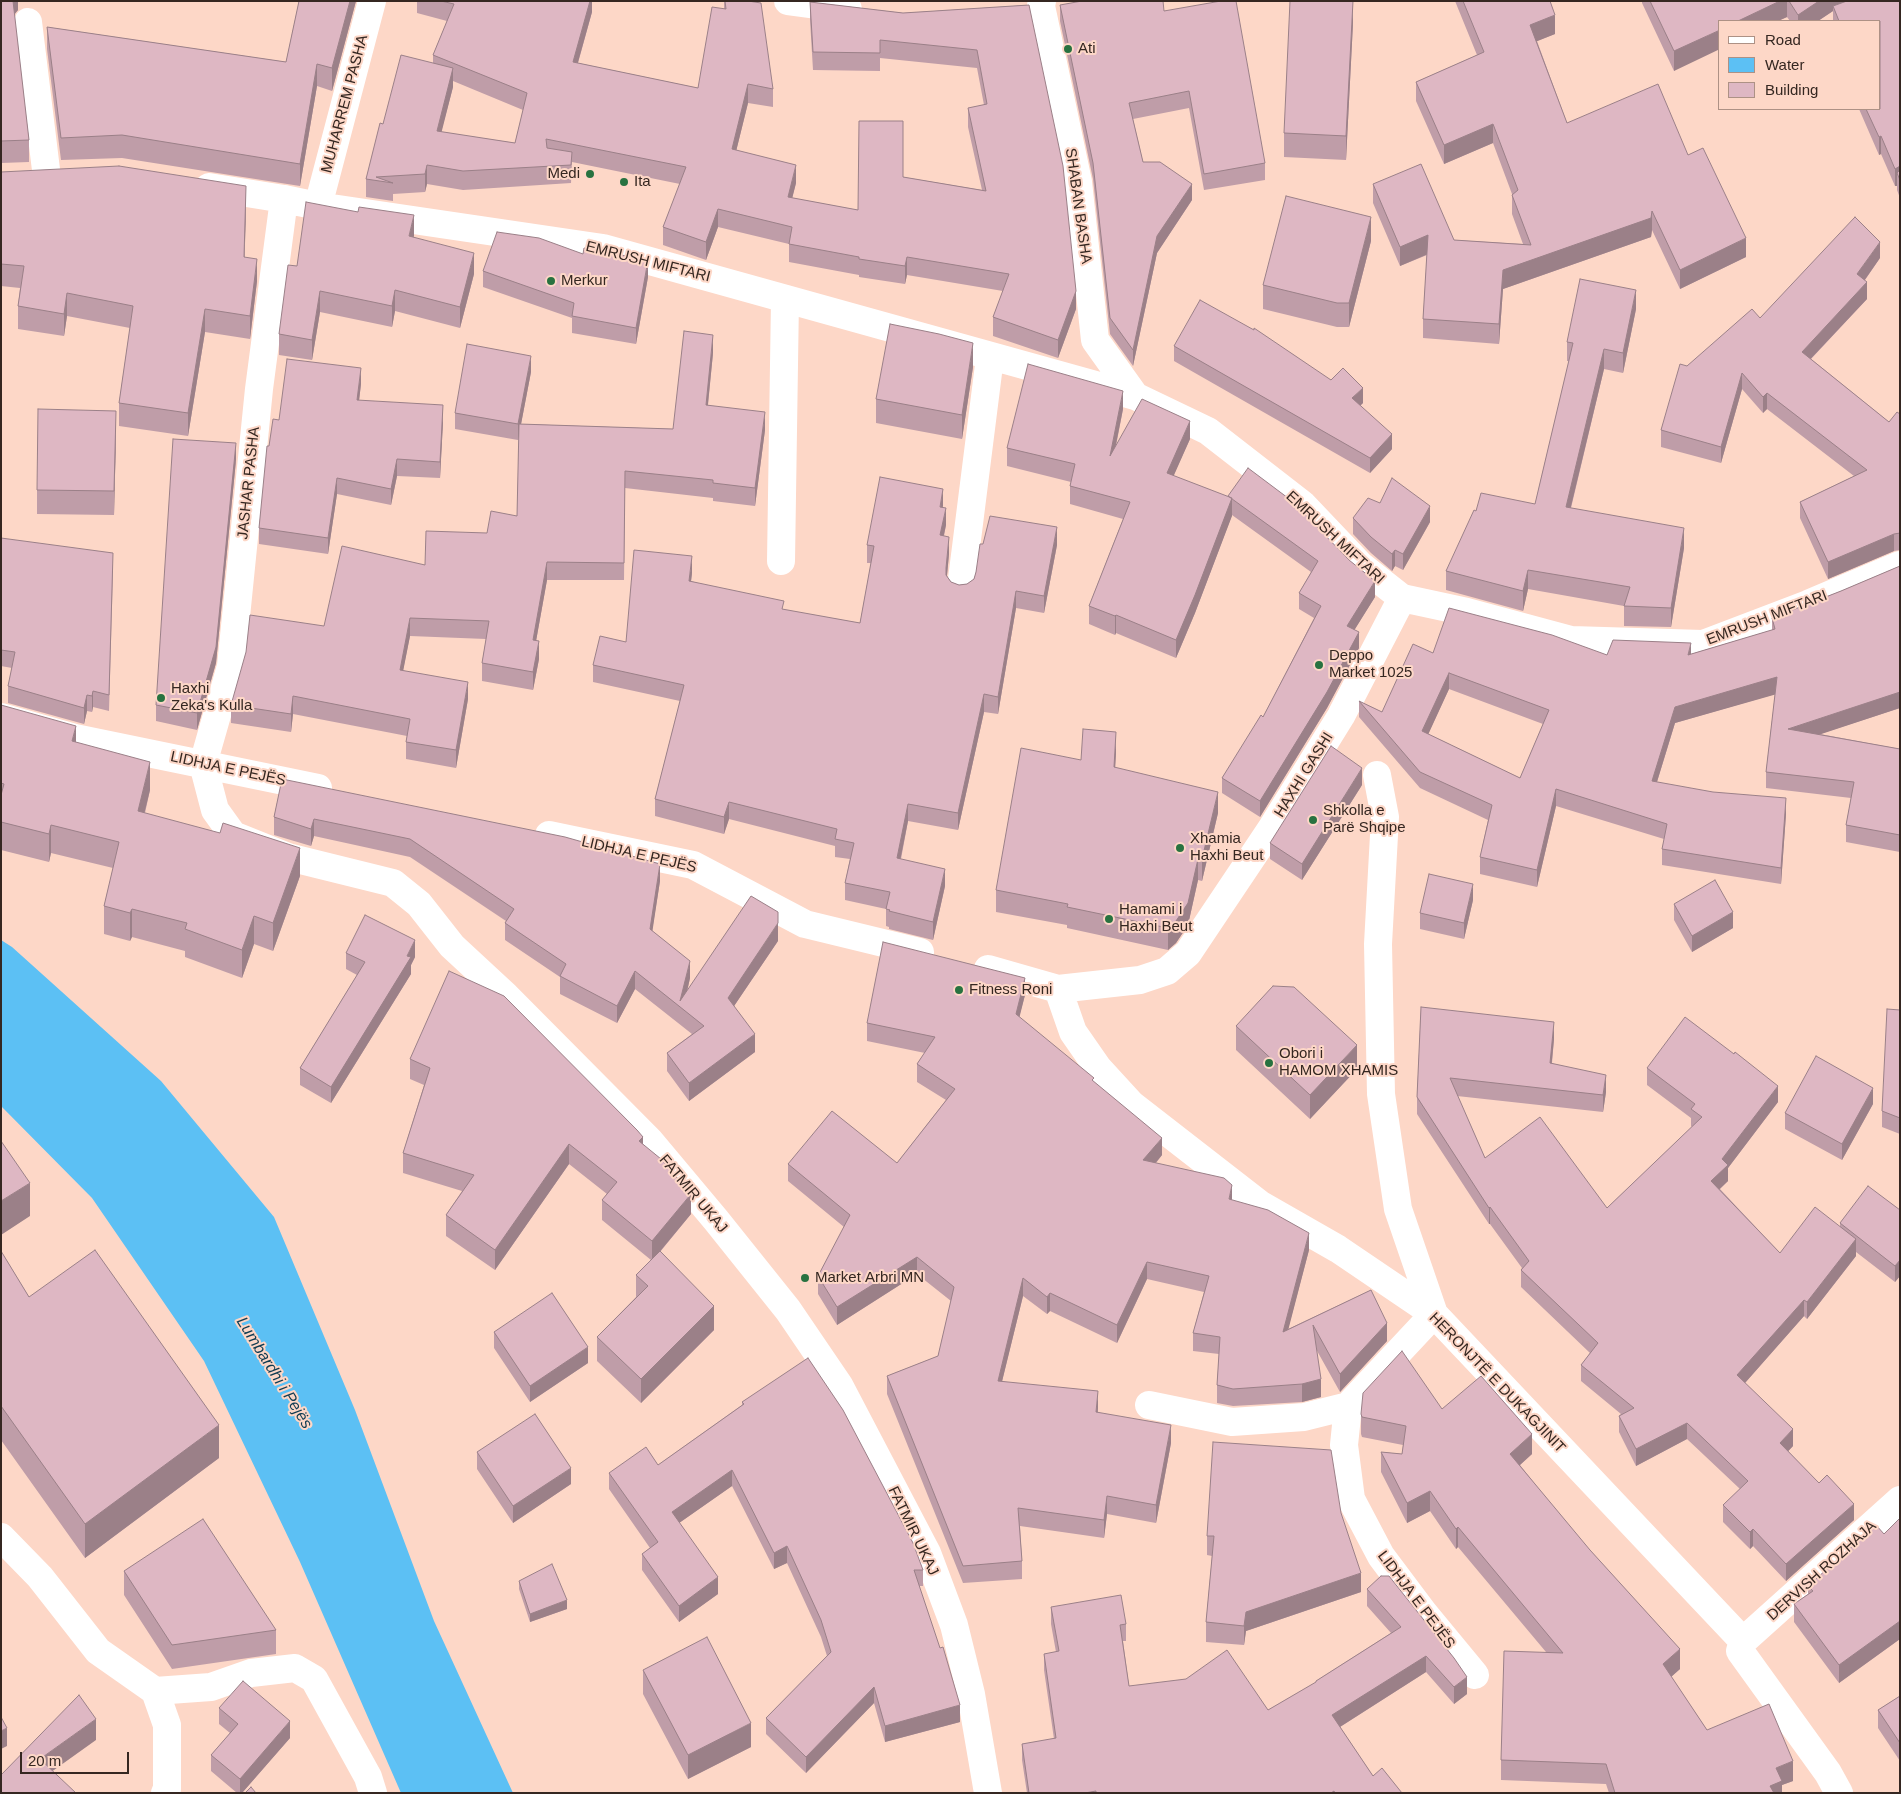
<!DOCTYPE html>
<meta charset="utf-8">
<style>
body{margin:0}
#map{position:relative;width:1901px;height:1794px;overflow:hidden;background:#fdd7c7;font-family:Arial,sans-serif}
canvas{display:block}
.frame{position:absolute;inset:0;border:2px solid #352721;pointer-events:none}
.legend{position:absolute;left:1718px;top:20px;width:162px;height:90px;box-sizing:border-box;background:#fdd7c7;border:1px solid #ad9185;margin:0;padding:6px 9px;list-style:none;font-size:15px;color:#352721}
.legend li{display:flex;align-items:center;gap:10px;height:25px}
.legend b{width:25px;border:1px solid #ad9185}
.scale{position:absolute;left:20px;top:1752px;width:109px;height:22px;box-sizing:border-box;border:2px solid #352721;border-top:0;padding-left:6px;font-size:15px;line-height:18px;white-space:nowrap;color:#352721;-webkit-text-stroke:4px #fdd7c7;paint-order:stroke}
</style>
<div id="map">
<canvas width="1901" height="1794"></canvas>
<div class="frame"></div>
<ul class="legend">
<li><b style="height:6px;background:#fff"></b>Road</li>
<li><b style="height:14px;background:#5cc0f4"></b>Water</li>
<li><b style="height:14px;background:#deb7c3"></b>Building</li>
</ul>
<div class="scale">20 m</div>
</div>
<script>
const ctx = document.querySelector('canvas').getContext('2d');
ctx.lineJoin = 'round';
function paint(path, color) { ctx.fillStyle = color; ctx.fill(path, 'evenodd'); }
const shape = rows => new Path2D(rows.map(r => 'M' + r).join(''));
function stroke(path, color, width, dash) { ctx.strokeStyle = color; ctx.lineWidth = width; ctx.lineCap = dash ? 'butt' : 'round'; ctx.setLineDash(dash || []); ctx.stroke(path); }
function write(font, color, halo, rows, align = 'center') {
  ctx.font = font + ' Arial,sans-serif'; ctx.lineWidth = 4; ctx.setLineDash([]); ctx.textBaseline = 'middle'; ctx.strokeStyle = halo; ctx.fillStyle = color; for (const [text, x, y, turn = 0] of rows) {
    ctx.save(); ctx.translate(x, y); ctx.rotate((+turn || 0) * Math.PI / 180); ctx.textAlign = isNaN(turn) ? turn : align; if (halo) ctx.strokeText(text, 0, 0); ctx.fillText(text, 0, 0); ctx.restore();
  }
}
const water = shape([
 [1,940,12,947,161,1081,274,1217,355,1410,434,1621,513,1793,401,1793,300,1562,204,1361,92,1198,1,1106]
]);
const minor = shape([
 [788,1,848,9],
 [1042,1,1041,6,1078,182,1095,340,1135,396],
 [28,22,47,178],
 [209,187,284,199,318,206,603,248,1135,396,1208,431,1302,504,1360,565,1402,598,1467,612,1571,640,1703,644,1808,604,1900,565],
 [284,199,259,389,231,666,203,764,215,810,233,835,288,857,393,883,419,904,452,946,506,996,649,1140,716,1220,788,1310,839,1385,927,1553,954,1625,971,1694,988,1793],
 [318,206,372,1],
 [781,561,785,299],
 [961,587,990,357],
 [1,717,75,738,318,788],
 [1377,775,1385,817,1378,944,1381,1094,1398,1209,1434,1314,1348,1406,1344,1445,1351,1499,1381,1556,1423,1612,1475,1675],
 [549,835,693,865,805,924,920,952],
 [988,969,1058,989,1140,980,1167,971,1188,953,1271,829,1341,716,1402,598],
 [1058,989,1073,1032,1098,1068,1131,1104,1261,1205,1338,1249,1434,1314,1743,1641,1740,1651,1828,1773,1839,1793],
 [1149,1405,1232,1422,1304,1417,1348,1406],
 [1,1537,40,1577,98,1651,155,1691,211,1687,251,1673,295,1668,314,1679,368,1777,373,1793],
 [1743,1641,1900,1500],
 [155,1691,167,1725,167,1789,165,1793]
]);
const wall = shape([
 [1,1,18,1,18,10,14,15,29,140,29,162,1,163],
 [299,1,356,1,332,91,317,86,300,186,122,158,61,160,47,49,47,27,286,62],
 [417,1,592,1,592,12,578,63,698,88,724,9,724,1,748,1,773,89,773,107,748,103,736,151,796,183,792,198,858,210,903,177,982,190,968,127,968,108,984,105,977,68,880,58,880,71,813,70,810,20,810,2,903,13,1029,5,1076,309,1058,358,993,336,993,317,1003,291,907,275,905,284,859,277,859,275,789,262,789,244,718,227,706,260,663,245,663,227,680,184,572,162,571,183,463,190,427,184,425,192,393,194,393,201,366,197,366,179,383,124,433,63,433,55,447,21,417,13],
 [453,81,523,110,515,143,441,132,453,87],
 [1455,1,1550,1,1555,34,1537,41,1567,123,1688,155,1746,257,1680,289,1652,230,1651,237,1503,289,1499,344,1423,338,1423,319,1427,255,1400,266,1373,203,1373,184,1454,240,1523,244,1512,214,1512,194,1493,143,1444,164,1416,101,1416,82,1477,55],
 [1642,1,1900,1,1900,198,1897,190,1897,186,1895,186,1881,154,1879,155,1859,109,1880,109,1880,21,1833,21,1833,11,1818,21,1790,21,1787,17,1778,21,1720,21,1674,71,1642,3],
 [1060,5,1164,11,1265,163,1265,180,1204,190,1189,108,1133,119,1143,162,1192,200,1157,253,1133,366,1110,334,1093,179,1060,21],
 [1353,23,1346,160,1284,157,1284,133],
 [1,172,246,209,244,257,257,281,250,339,205,332,188,436,119,426,119,403,130,328,67,316,64,336,18,329,18,306,20,288,1,286],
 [414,237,474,274,460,328,395,311,392,327,320,312,312,360,279,355,279,334,297,266],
 [1371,241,1349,327,1337,327,1263,309,1263,285],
 [583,254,648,277,636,344,572,333,572,318,483,287,483,271],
 [1880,258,1865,280,1867,299,1811,359,1889,422,1900,414,1900,550,1894,551,1828,579,1800,518,1800,502,1854,476,1767,409,1763,413,1742,389,1721,463,1661,447,1661,430,1687,366,1760,318],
 [1636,309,1623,373,1604,369,1571,508,1684,548,1671,627,1624,626,1624,606,1528,589,1523,611,1446,590,1446,571,1476,511,1535,504,1569,361,1567,361,1567,342],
 [1174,346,1331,380,1363,403,1360,406,1392,449,1370,473,1174,361],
 [713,353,708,405,765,430,755,506,713,501,713,498,625,488,624,580,547,580,536,641,539,659,533,690,482,681,482,663,486,639,410,636,403,670,468,699,456,768,406,759,406,742,407,736,293,714,291,732,231,723,231,705,324,626,425,565,487,533,517,516,519,436,518,440,455,429,455,413,531,372,521,424,673,429],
 [973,367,962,439,876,423,876,399],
 [361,384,359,401,443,422,440,478,397,476,391,505,337,494,328,554,259,544,259,528,269,446,279,420],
 [1123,409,1116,446,1190,439,1173,476,1228,497,1228,496,1375,597,1354,630,1359,648,1327,708,1260,817,1222,793,1222,778,1263,717,1314,618,1299,609,1299,593,1311,572,1232,515,1195,613,1176,658,1116,633,1115,635,1089,624,1089,606,1123,519,1070,504,1070,486,1071,482,1007,466,1007,448],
 [116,435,114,515,37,514,37,490],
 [236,460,216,663,197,730,156,721,156,705],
 [1380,503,1430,522,1403,570,1395,566,1392,571,1371,553,1353,534,1353,518],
 [943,508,946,525,944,536,949,554,947,576,951,582,959,585,967,584,974,579,976,572,983,544,1057,545,1044,613,1016,608,998,714,984,712,958,830,908,821,901,859,945,886,933,940,889,929,889,927,886,926,886,909,845,900,845,883,850,859,835,857,835,846,729,819,724,834,655,816,655,799,680,701,593,682,593,665,626,642,692,573,691,581,784,610,860,623,871,563,867,563,867,545],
 [1,538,113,570,109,711,93,707,92,712,87,711,84,724,8,703,8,686,12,668,1,666],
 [1900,566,1900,708,1820,734,1900,749,1900,852,1846,842,1846,825,1851,798,1766,788,1766,772,1775,694,1675,723,1657,782,1786,814,1781,884,1662,865,1662,849,1664,839,1556,806,1537,887,1480,874,1480,857,1488,820,1420,788,1359,717,1359,701,1382,712,1433,653,1607,655,1691,654,1772,630,1772,618,1841,591],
 [1449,689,1543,724,1520,778,1428,734],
 [1,705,76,742,150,790,145,813,300,876,273,951,254,944,242,978,185,957,185,951,132,937,130,941,104,934,104,906,113,868,51,853,49,862,1,850],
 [1116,753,1115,767,1218,813,1202,881,1198,880,1188,925,1176,943,1168,950,1067,928,1067,925,996,912,996,890,1081,760],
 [282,779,660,881,652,931,690,978,687,992,778,941,734,1006,755,1052,689,1101,667,1071,667,1053,692,1034,635,989,617,1023,560,994,560,977,505,940,505,923,506,921,410,857,314,836,311,846,274,835,274,817],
 [1362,785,1302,880,1270,859,1270,843],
 [1473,900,1464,939,1420,929,1420,913],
 [1674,904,1733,928,1692,952,1674,920],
 [346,953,415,957,411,965,411,974,331,1103,300,1085,300,1068,357,975,346,969],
 [1025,995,1019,1017,1094,1082,1162,1155,1156,1163,1232,1200,1309,1250,1288,1329,1371,1290,1387,1341,1340,1392,1316,1349,1321,1397,1302,1402,1233,1406,1217,1403,1217,1385,1219,1354,1193,1351,1193,1333,1204,1292,1147,1279,1117,1343,1050,1311,1047,1314,1023,1296,1002,1381,1098,1408,1098,1412,1171,1443,1156,1523,1107,1514,1104,1538,1020,1526,1022,1561,1022,1579,963,1583,887,1394,887,1376,938,1356,951,1301,917,1274,837,1325,818,1294,818,1276,844,1227,788,1181,788,1164,897,1163,946,1100,917,1082,917,1064,925,1053,867,1041,867,1023],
 [1421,1007,1554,1039,1552,1063,1606,1092,1603,1112,1457,1096,1485,1158,1607,1208,1692,1127,1691,1126,1691,1118,1647,1085,1647,1068,1778,1102,1728,1168,1728,1181,1720,1189,1780,1253,1840,1227,1840,1223,1900,1210,1900,1276,1895,1282,1856,1252,1856,1256,1807,1319,1804,1316,1745,1383,1793,1446,1788,1451,1854,1520,1786,1581,1753,1546,1750,1549,1723,1522,1723,1505,1740,1489,1687,1439,1636,1466,1619,1432,1619,1416,1621,1414,1581,1381,1581,1365,1590,1353,1521,1287,1521,1270,1522,1268,1490,1224,1489,1224,1417,1114,1417,1097],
 [1900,1010,1900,1134,1882,1127,1882,1111],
 [1236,1026,1357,1069,1310,1119,1236,1050],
 [410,1059,643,1144,691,1214,660,1252,714,1330,641,1403,597,1361,597,1337,636,1297,636,1275,651,1260,602,1220,602,1200,607,1194,569,1164,495,1270,446,1236,446,1215,462,1191,403,1173,403,1153,424,1085,410,1079],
 [1873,1104,1842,1160,1785,1129,1785,1113],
 [1,1251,29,1297,219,1458,85,1558,1,1440],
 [494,1332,588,1363,530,1402,494,1348],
 [742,1402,923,1570,923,1586,919,1586,960,1722,885,1742,874,1703,806,1773,766,1734,766,1718,827,1656,821,1637,787,1563,774,1569,732,1486,679,1523,718,1594,679,1622,642,1570,642,1554,650,1548,609,1489,609,1473,658,1465,742,1405],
 [1442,1409,1532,1454,1520,1465,1680,1669,1671,1677,1707,1730,1793,1781,1782,1785,1782,1793,1609,1793,1606,1784,1501,1780,1501,1760,1546,1652,1458,1547,1456,1549,1430,1511,1407,1523,1381,1472,1381,1452,1402,1454,1403,1445,1362,1437,1361,1434,1361,1414],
 [477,1452,571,1484,513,1523,477,1469],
 [1341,1513,1361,1592,1246,1631,1244,1645,1206,1642,1206,1622,1212,1556,1207,1555,1207,1536],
 [1900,1518,1900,1639,1839,1683,1794,1622,1794,1604,1808,1594,1808,1586,1884,1534],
 [124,1571,276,1630,276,1654,172,1669,124,1595],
 [519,1581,567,1609,530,1622,519,1589],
 [1367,1589,1467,1694,1454,1704,1426,1672,1340,1727,1373,1776,1402,1793,1027,1793,1022,1760,1022,1744,1054,1739,1044,1670,1044,1654,1056,1652,1051,1624,1051,1607,1126,1624,1126,1641,1123,1641,1129,1686,1268,1710,1316,1683,1316,1681,1391,1633,1367,1606],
 [643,1670,751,1747,688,1779,643,1694],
 [1900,1696,1900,1761,1878,1728,1878,1710],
 [219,1708,290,1738,242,1793,237,1793,211,1771,211,1755,230,1733,219,1724]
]);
const shadedWall = shape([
 [13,1,18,1,18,10,13,16],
 [350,1,356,1,332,91,332,68],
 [590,1,592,1,592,12,573,80,573,62],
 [1353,1,1353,23,1346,160,1346,136],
 [1780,1,1787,1,1787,17,1778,21,1738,21],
 [1819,1,1848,1,1833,6,1833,11,1818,21,1798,21,1798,15],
 [1555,15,1555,34,1530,44,1530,25],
 [1720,30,1720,49,1674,71,1674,51],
 [317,64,317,86,300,186,300,164],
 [453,68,453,87,437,150,437,131],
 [748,84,748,103,732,168,732,149],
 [1493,124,1493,143,1444,164,1444,145],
 [1881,136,1881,154,1879,155,1879,137],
 [427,165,427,184,425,192,425,174],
 [796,165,796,183,788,215,788,197],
 [1900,166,1900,180,1897,173,1897,186,1895,186,1895,169],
 [1192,184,1192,200,1157,253,1133,366,1133,350,1157,236],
 [246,186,246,209,244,279,244,257],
 [718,209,718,227,706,260,706,242],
 [1652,211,1652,230,1651,237,1503,289,1499,344,1499,324,1503,270],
 [414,215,414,236,409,256,409,236],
 [1371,217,1371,241,1349,327,1349,303],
 [1428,235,1428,254,1400,266,1400,247],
 [1746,238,1746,257,1680,289,1680,270],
 [1880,242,1880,258,1857,291,1857,274],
 [474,253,474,274,460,328,460,307],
 [907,257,907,275,905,284,905,266],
 [257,259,257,281,250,339,250,316],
 [648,260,648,277,636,344,636,328],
 [1867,282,1867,299,1802,368,1802,352],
 [395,290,395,311,392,327,392,306],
 [1636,290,1636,309,1623,373,1623,353],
 [320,291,320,312,312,360,312,340],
 [1076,291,1076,309,1058,358,1058,340],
 [67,293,67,316,64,336,64,314],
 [205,309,205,332,188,436,188,413],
 [713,335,713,353,706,423,706,405],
 [973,343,973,367,962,439,962,415],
 [1604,349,1604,369,1566,527,1566,507],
 [531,356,531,372,518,440,518,424],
 [361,368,361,384,357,417,357,400],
 [1742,373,1742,389,1721,463,1721,447],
 [1363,388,1363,403,1352,413,1352,398],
 [1123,391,1123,409,1110,474,1110,456],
 [1767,393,1767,409,1763,413,1763,397],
 [443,405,443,422,440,478,440,462],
 [116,411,116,435,114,515,114,491],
 [765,412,765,430,755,506,755,488],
 [1190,421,1190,439,1167,491,1167,473],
 [1392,434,1392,449,1370,473,1370,458],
 [236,443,236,460,216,663,197,730,197,713],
 [397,459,397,476,391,505,391,489],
 [337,478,337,494,328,554,328,538],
 [943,489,943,506,940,524,940,507],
 [1232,498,1232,516,1195,613,1176,658,1176,640],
 [1430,506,1430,522,1403,570,1403,554],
 [946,508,946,525,940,552,940,535],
 [1057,527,1057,545,1044,613,1044,596],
 [1684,528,1684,548,1671,627,1671,608],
 [1894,534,1894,551,1828,579,1828,562],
 [949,537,949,554,946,585,946,568],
 [1395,550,1395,566,1392,571,1392,554],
 [692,556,692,573,689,598,689,581],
 [547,562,547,580,533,658,533,640],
 [1528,570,1528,589,1523,611,1523,591],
 [1375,581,1375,597,1347,642,1347,626],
 [1016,591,1016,608,998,714,998,697],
 [1116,615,1116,633,1115,635,1115,616],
 [410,618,410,636,400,687,400,670],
 [1359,632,1359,648,1327,708,1260,817,1260,801],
 [539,641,539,659,533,690,533,672],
 [1691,643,1691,659,1688,655],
 [1449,673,1449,689,1422,748,1422,731],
 [1777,677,1777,694,1675,723,1652,798,1652,781,1675,707],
 [468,682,468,699,456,768,456,750],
 [93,691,93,707,92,712,92,696],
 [1900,692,1900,708,1788,745,1788,729],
 [984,694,984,712,958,830,958,813],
 [87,695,87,711,84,724,84,708],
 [293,696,293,714,291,732,291,714],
 [76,726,76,754,72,741],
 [1116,732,1116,753,1114,788,1114,767],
 [150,762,150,790,138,839,138,811],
 [1362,768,1362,785,1302,880,1302,864],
 [1556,789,1556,806,1537,887,1537,870],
 [1218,792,1218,813,1202,881,1202,859],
 [1786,798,1786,814,1781,884,1781,868],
 [729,802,729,819,724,834,724,817],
 [908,804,908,821,897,876,897,858],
 [314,819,314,836,311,846,311,829],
 [51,825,51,853,49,862,49,834],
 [300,848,300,876,273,951,273,923],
 [1198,859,1198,880,1188,925,1176,943,1168,950,1168,928],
 [660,864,660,881,650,947,650,929],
 [945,869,945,886,933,940,933,922],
 [1473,884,1473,900,1464,939,1464,923],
 [132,909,132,937,130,941,130,913],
 [1733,912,1733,928,1692,952,1692,936],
 [254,916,254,944,242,978,242,950],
 [778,923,778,941,728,1015,728,998],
 [415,940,415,957,411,965,411,974,331,1103,331,1087,407,956],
 [690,961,690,978,683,1009,680,1001],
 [635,971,635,989,617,1023,617,1006],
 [1025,978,1025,995,1016,1031,1016,1014],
 [1554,1022,1554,1039,1550,1080,1550,1063],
 [755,1034,755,1052,689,1101,689,1083],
 [1357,1045,1357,1069,1310,1119,1310,1095],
 [1606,1075,1606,1092,1603,1112,1603,1095],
 [1778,1086,1778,1102,1728,1168,1728,1181,1711,1197,1711,1181,1722,1159],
 [1873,1088,1873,1104,1842,1160,1842,1144],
 [643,1137,643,1157,639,1141],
 [1162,1138,1162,1155,1143,1178,1143,1160],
 [569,1144,569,1164,495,1270,495,1250],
 [30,1183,30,1216,1,1235,1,1201],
 [1232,1185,1232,1202,1229,1199],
 [691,1194,691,1214,652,1261,652,1241],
 [1490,1207,1490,1224,1489,1224,1489,1208],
 [1309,1233,1309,1250,1283,1350,1283,1332],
 [1856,1239,1856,1256,1807,1319,1807,1302],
 [917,1257,917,1274,837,1325,837,1307],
 [1900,1260,1900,1276,1895,1282,1895,1266],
 [1147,1262,1147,1279,1117,1343,1117,1325],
 [1023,1278,1023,1296,998,1398,998,1381],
 [1050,1293,1050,1311,1047,1314,1047,1297],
 [1804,1300,1804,1316,1737,1392,1737,1375],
 [714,1306,714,1330,641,1403,641,1379],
 [1387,1323,1387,1341,1340,1392,1340,1374],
 [588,1347,588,1363,530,1402,530,1386],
 [1321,1379,1321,1397,1302,1402,1302,1384],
 [1098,1391,1098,1408,1096,1429,1096,1412],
 [1687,1423,1687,1439,1636,1466,1636,1449],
 [219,1425,219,1458,85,1558,85,1524],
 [1171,1425,1171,1443,1156,1523,1156,1505],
 [1793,1429,1793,1446,1780,1460,1780,1443],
 [1532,1434,1532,1454,1510,1474,1510,1454],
 [571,1468,571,1484,513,1523,513,1506],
 [732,1470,732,1486,672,1528,672,1512],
 [1430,1491,1430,1511,1407,1523,1407,1503],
 [1107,1496,1107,1514,1104,1538,1104,1520],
 [1854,1504,1854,1520,1786,1581,1786,1564],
 [1458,1527,1458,1547,1456,1549,1456,1529],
 [1753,1529,1753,1546,1750,1549,1750,1532],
 [787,1546,787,1563,774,1569,774,1553],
 [1361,1573,1361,1592,1246,1631,1244,1645,1244,1626,1246,1612],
 [718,1577,718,1594,679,1622,679,1606],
 [567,1600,567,1609,530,1622,530,1614],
 [1900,1621,1900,1639,1839,1683,1839,1665],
 [1680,1649,1680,1669,1663,1684,1663,1664],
 [1426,1656,1426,1672,1332,1732,1332,1715],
 [1467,1677,1467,1694,1454,1704,1454,1687],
 [874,1687,874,1703,806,1773,806,1757],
 [960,1705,960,1722,885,1742,885,1726],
 [96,1719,96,1740,40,1780,40,1759],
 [290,1721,290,1738,242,1793,240,1793,240,1779],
 [751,1723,751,1747,688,1779,688,1755],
 [7,1728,7,1746,1,1749,1,1731],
 [1793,1761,1793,1781,1782,1785,1782,1793,1770,1793,1770,1786,1776,1768]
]);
const building = shape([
 [1,1,13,1,29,140,1,141,1,1],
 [299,1,350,1,332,68,317,64,300,164,122,135,61,138,47,27,286,62,299,1],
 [441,1,590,1,573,62,698,88,712,7,726,9,725,1,748,1,761,3,773,89,748,84,732,149,796,165,788,197,858,210,859,121,903,121,903,177,986,191,968,108,987,104,977,50,880,40,880,53,813,52,810,2,903,13,1029,5,1063,166,1076,291,1058,340,993,317,1009,274,907,257,905,266,859,259,859,257,789,244,792,227,718,209,706,242,663,227,686,167,546,139,547,148,572,152,571,165,463,171,427,165,425,174,376,177,393,183,366,179,380,123,383,124,401,55,453,68,437,131,515,143,527,93,433,55,454,4,441,1],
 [1082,1,1163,1,1164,11,1221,1,1236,1,1265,163,1204,174,1189,91,1129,103,1143,162,1160,162,1192,184,1157,236,1133,350,1110,318,1093,163,1060,5,1082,1],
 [1290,1,1353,1,1346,136,1284,133,1290,1],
 [1463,1,1550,1,1555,15,1530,25,1567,123,1658,84,1688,155,1703,148,1746,238,1680,270,1652,211,1651,218,1503,270,1499,324,1423,319,1428,235,1400,247,1373,184,1421,164,1454,240,1531,245,1512,195,1518,190,1493,124,1444,145,1416,82,1484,52,1463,1],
 [1650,1,1780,1,1738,21,1720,21,1720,30,1674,51,1650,1],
 [1789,1,1819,1,1798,15,1789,1],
 [1847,1,1900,1,1900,166,1895,169,1881,136,1879,137,1866,109,1880,109,1880,21,1839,21,1833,6,1847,1],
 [119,166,246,186,244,257,257,259,250,316,205,309,188,413,119,403,133,306,67,293,64,314,18,306,24,266,1,264,1,172,119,166],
 [1900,170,1900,180,1897,173,1900,170],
 [1286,196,1371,217,1349,303,1337,303,1263,285,1286,196],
 [306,202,358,212,359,207,414,215,409,236,474,253,460,307,395,290,392,306,320,291,312,340,279,334,288,265,297,266,306,202],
 [1855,217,1880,242,1857,274,1867,282,1802,352,1889,422,1897,412,1900,414,1900,533,1894,534,1828,562,1800,502,1867,470,1767,393,1763,397,1742,373,1721,447,1661,430,1680,364,1687,366,1752,309,1760,318,1855,217],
 [497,232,539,238,583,254,584,248,648,260,636,328,572,316,574,303,483,271,497,232],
 [1580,279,1636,290,1623,353,1604,349,1566,507,1684,528,1671,608,1624,606,1630,587,1528,570,1523,591,1446,571,1474,510,1476,511,1481,493,1535,504,1573,343,1567,342,1580,279],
 [1200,300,1254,330,1254,328,1331,380,1343,368,1363,388,1352,398,1392,434,1370,458,1174,346,1200,300],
 [890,324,939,334,973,343,962,415,876,399,890,324],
 [684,331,713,335,706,405,765,412,755,488,713,483,713,480,625,471,624,563,547,562,533,640,539,641,533,672,482,663,489,621,410,618,400,670,468,682,456,750,406,742,410,719,293,696,291,714,231,705,246,652,250,615,324,626,342,546,425,565,426,531,487,533,491,511,517,516,519,424,673,429,684,331],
 [467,344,531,356,518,424,455,413,467,344],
 [287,359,361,368,357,400,443,405,440,462,397,459,391,489,337,478,328,538,259,528,267,446,269,446,273,419,279,420,287,359],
 [1028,364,1123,391,1110,456,1142,399,1190,421,1167,473,1232,498,1195,595,1176,640,1116,615,1115,616,1089,606,1130,502,1070,486,1075,464,1007,448,1028,364],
 [38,409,116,411,114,491,37,490,38,409],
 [173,439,236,443,216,647,197,713,156,705,173,439],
 [1248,468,1292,501,1349,560,1375,581,1347,626,1359,632,1327,692,1260,801,1222,778,1261,715,1263,717,1321,606,1299,593,1318,561,1228,496,1248,468],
 [880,477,943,489,940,507,946,508,940,535,949,537,946,568,946,575,951,582,959,585,967,584,974,579,976,572,980,544,983,544,990,516,1057,527,1044,596,1016,591,998,697,984,694,958,813,908,804,897,858,945,869,933,922,889,911,890,910,886,909,890,892,845,883,854,843,835,839,837,829,729,802,724,817,655,799,684,685,593,665,600,636,626,642,634,550,692,556,689,581,784,601,782,609,860,623,874,546,867,545,880,477],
 [1392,478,1430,506,1403,554,1395,550,1392,554,1371,537,1353,518,1368,498,1380,503,1392,478],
 [1,538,113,553,109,695,93,691,92,696,87,695,84,708,8,686,15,652,1,650,1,538],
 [1900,566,1900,692,1788,729,1900,749,1900,835,1846,825,1854,782,1766,772,1777,677,1675,707,1652,781,1713,792,1786,798,1781,868,1662,849,1667,824,1556,789,1537,870,1480,857,1492,805,1420,772,1359,701,1382,712,1413,644,1433,653,1449,608,1552,635,1607,655,1613,640,1691,643,1688,655,1775,629,1772,618,1841,591,1900,566],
 [1449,673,1549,710,1520,778,1422,731,1449,673],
 [1,705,76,726,72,741,150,762,138,811,220,833,223,823,300,848,273,923,254,916,242,950,185,929,187,923,132,909,130,913,104,906,119,842,51,825,49,834,1,822,1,795,4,784,1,783,1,705],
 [1083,729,1116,732,1114,767,1218,792,1202,859,1198,859,1188,903,1176,921,1168,928,1067,907,1068,904,996,890,1021,748,1081,760,1083,729],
 [1331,746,1362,768,1302,864,1270,843,1331,746],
 [282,779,565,837,660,864,650,929,690,961,680,1001,751,896,778,912,778,923,728,998,755,1034,689,1083,667,1053,704,1026,635,971,617,1006,560,976,566,964,505,923,514,909,410,839,314,819,311,829,274,817,282,779],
 [1429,874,1473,884,1464,923,1420,913,1429,874],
 [1715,880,1733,912,1692,936,1674,904,1715,880],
 [365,915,415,940,407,956,411,957,331,1087,300,1068,365,962,346,953,365,915],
 [883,942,1025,978,1016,1014,1094,1078,1092,1080,1162,1138,1143,1160,1224,1178,1232,1185,1229,1199,1268,1210,1309,1233,1283,1332,1371,1290,1387,1323,1340,1374,1313,1325,1321,1379,1302,1384,1233,1389,1217,1385,1220,1337,1193,1333,1209,1276,1147,1262,1117,1325,1050,1293,1047,1297,1023,1278,998,1381,1098,1391,1096,1412,1171,1425,1156,1505,1107,1496,1104,1520,1018,1508,1022,1561,963,1566,887,1376,938,1356,954,1287,917,1257,837,1307,818,1276,850,1215,788,1164,832,1111,897,1163,955,1089,917,1064,935,1037,867,1023,883,942],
 [449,971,504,996,637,1130,643,1137,639,1141,661,1159,691,1194,652,1241,602,1200,617,1182,569,1144,495,1250,446,1215,474,1175,403,1153,430,1068,410,1059,449,971],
 [1273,986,1294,987,1357,1045,1310,1095,1236,1026,1273,986],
 [1421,1007,1554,1022,1550,1063,1606,1075,1603,1095,1450,1078,1485,1158,1540,1117,1607,1208,1702,1117,1691,1109,1695,1104,1647,1068,1685,1017,1734,1054,1735,1052,1778,1086,1722,1159,1728,1165,1711,1181,1780,1253,1815,1207,1856,1239,1807,1302,1804,1300,1737,1375,1793,1429,1780,1443,1819,1483,1827,1475,1854,1504,1786,1564,1753,1529,1750,1532,1723,1505,1748,1481,1687,1423,1636,1449,1619,1416,1634,1408,1581,1365,1598,1343,1521,1270,1529,1261,1490,1207,1489,1208,1417,1097,1421,1007],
 [1887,1009,1900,1010,1900,1118,1882,1111,1887,1009],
 [1816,1056,1873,1088,1842,1144,1785,1113,1816,1056],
 [1,1141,30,1183,1,1201,1,1141],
 [1868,1186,1900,1210,1900,1260,1895,1266,1840,1223,1868,1186],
 [95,1250,219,1425,85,1524,1,1406,1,1251,29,1297,95,1250],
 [660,1251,714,1306,641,1379,597,1337,648,1286,636,1275,660,1251],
 [552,1293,588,1347,530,1386,494,1332,552,1293],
 [1402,1351,1442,1409,1481,1376,1532,1434,1510,1454,1590,1550,1680,1649,1663,1664,1707,1730,1769,1704,1793,1761,1776,1768,1782,1781,1770,1786,1774,1793,1615,1793,1606,1764,1501,1760,1504,1651,1563,1653,1458,1527,1456,1529,1430,1491,1407,1503,1381,1452,1402,1454,1406,1426,1362,1417,1361,1414,1363,1393,1402,1351],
 [808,1358,843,1410,913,1543,923,1570,914,1570,940,1648,943,1647,960,1705,885,1726,874,1687,806,1757,766,1718,831,1652,821,1620,787,1546,774,1553,732,1470,672,1512,718,1577,679,1606,642,1554,658,1542,609,1473,646,1447,658,1465,744,1404,742,1402,808,1358],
 [535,1414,571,1468,513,1506,477,1452,535,1414],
 [1213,1442,1331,1450,1341,1513,1361,1573,1246,1612,1244,1626,1206,1622,1214,1536,1207,1536,1213,1442],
 [1900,1518,1900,1621,1839,1665,1794,1604,1813,1591,1808,1586,1876,1525,1884,1534,1900,1518],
 [203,1519,276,1630,172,1645,124,1571,203,1519],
 [552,1564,567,1600,530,1614,519,1581,552,1564],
 [1381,1576,1389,1576,1454,1658,1467,1677,1454,1687,1426,1656,1332,1715,1373,1776,1382,1768,1402,1793,1335,1793,1334,1791,1331,1793,1096,1793,1096,1791,1085,1793,1029,1793,1022,1744,1056,1738,1044,1654,1059,1651,1051,1607,1121,1595,1126,1624,1120,1625,1129,1686,1186,1679,1227,1650,1268,1710,1316,1682,1316,1681,1401,1627,1367,1589,1381,1576],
 [707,1637,751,1723,688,1755,643,1670,707,1637],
 [243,1681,290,1721,240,1779,211,1755,238,1724,219,1708,243,1681],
 [79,1695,96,1719,40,1759,76,1793,1,1793,1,1775,79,1695],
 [1900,1696,1900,1743,1878,1710,1900,1696],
 [1,1717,7,1728,1,1731,1,1717],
 [251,1787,256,1793,245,1793,251,1787]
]);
const markers = [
 [1068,49,5,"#287240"],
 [590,174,5,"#287240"],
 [624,182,5,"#287240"],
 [551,281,5,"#287240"],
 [1319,665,5,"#287240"],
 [161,698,5,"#287240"],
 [1313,820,5,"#287240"],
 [1180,848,5,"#287240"],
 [1109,919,5,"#287240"],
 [959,990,5,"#287240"],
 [1269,1063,5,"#287240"],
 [805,1278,5,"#287240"]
];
const poiNames = [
 ["Ati",1078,49],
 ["Medi",580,174,"right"],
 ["Ita",634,182],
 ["Merkur",561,281],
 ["Deppo",1329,656],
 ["Market 1025",1329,673],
 ["Haxhi",171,689],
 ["Zeka's Kulla",171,706],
 ["Shkolla e",1323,811],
 ["Parë Shqipe",1323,828],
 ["Xhamia",1190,839],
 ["Haxhi Beut",1190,856],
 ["Hamami i",1119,910],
 ["Haxhi Beut",1119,927],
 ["Fitness Roni",969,990],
 ["Obori i",1279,1054],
 ["HAMOM XHAMIS",1279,1071],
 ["Market Arbri MN",815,1278]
];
const streetNames = [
 ["MUHARREM PASHA",345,104,-75],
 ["SHABAN BASHA",1078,206,82],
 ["EMRUSH MIFTARI",648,262,14],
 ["JASHAR PASHA",249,483,-84],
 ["EMRUSH MIFTARI",1335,538,43],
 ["EMRUSH MIFTARI",1767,618,-21],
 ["LIDHJA E PEJËS",228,769,12],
 ["HAXHI GASHI",1304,775,-58],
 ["LIDHJA E PEJËS",639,855,13],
 ["FATMIR UKAJ",693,1194,50],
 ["HERONJTË E DUKAGJINIT",1497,1383,46],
 ["FATMIR UKAJ",913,1531,64],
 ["DERVISH ROZHAJA",1822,1571,-42],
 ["LIDHJA E PEJËS",1416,1600,53]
];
const waterNames = [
 ["Lumbardhi i Pejës",274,1373,58]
];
paint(water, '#5cc0f4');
stroke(minor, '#fff', 28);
paint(wall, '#bf9da8');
paint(shadedWall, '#9b8088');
paint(building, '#deb7c3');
stroke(building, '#9b8088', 1);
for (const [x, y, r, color] of markers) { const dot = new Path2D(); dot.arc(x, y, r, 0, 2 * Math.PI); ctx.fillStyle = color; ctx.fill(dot); stroke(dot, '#fdd7c7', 2); }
write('15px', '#352721', '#fdd7c7', poiNames, 'left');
write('15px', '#352721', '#fdd7c7', streetNames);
write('italic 16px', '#0f3b51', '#fdd7c7', waterNames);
</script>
